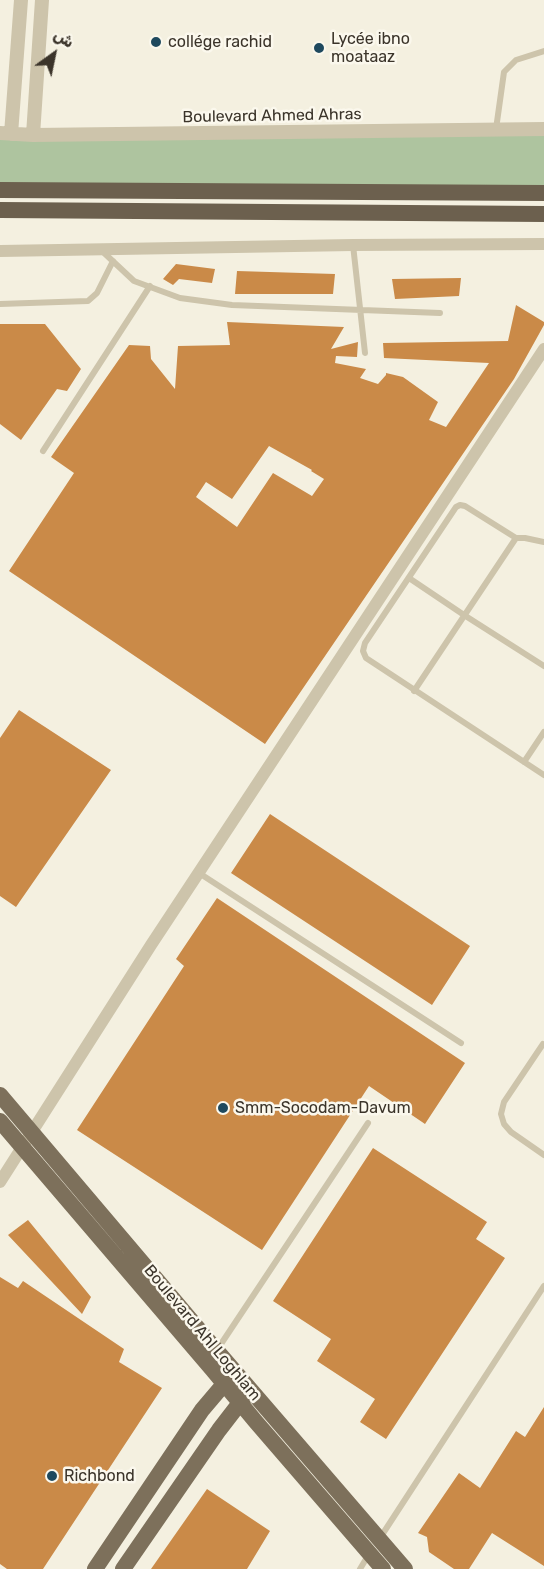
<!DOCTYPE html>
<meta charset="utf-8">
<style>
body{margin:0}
#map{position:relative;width:544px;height:1569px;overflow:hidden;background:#f4f0e0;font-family:Rubik,"Noto Sans Arabic",sans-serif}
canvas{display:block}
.north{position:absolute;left:24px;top:24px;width:60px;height:60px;-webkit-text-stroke:4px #fbf8ed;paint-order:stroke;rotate:33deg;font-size:16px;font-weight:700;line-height:24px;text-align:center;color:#3b342a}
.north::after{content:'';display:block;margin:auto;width:21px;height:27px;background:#3b342a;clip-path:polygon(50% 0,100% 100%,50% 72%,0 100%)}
</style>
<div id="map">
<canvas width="544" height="1569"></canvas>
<div class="north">ش</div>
</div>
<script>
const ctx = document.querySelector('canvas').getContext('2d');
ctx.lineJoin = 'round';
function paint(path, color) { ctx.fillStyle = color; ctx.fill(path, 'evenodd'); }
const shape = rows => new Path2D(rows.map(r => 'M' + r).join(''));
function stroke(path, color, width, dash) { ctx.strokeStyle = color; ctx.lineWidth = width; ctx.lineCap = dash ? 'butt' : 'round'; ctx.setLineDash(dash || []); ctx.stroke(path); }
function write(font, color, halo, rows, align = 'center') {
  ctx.font = font + ' Rubik,sans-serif'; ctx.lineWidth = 5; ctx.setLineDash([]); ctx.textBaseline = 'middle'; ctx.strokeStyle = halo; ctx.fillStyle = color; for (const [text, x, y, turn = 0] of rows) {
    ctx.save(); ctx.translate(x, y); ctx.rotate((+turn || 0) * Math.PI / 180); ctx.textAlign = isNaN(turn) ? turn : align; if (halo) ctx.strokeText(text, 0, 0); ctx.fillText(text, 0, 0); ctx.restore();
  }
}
const green = shape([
 [0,132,544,132,544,193,0,190]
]);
const building = shape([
 [176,264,215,269,212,283,179,279,173,285,163,279],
 [237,271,335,274,333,294,235,294],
 [461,278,459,296,395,299,392,279],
 [516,305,544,322,544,325,514,379,265,744,9,571,74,473,51,457,129,345,150,346,151,359,175,389,178,346,230,345,227,322,344,327,331,349,358,342,357,357,336,356,335,363,366,369,360,378,378,384,386,375,386,373,403,377,438,402,429,420,446,427,489,363,384,358,383,343,508,341],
 [269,446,312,470,311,471,324,479,312,496,273,473,237,527,196,497,206,482,232,499],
 [0,324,45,324,81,369,67,391,57,389,21,440,0,424],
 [19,710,111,770,16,907,0,896,0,738],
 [270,814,470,946,432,1005,231,873],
 [217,898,465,1063,425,1124,369,1086,262,1250,77,1130,184,966,176,959],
 [373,1148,487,1222,476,1239,505,1258,386,1439,360,1422,375,1399,317,1361,331,1339,273,1301],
 [28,1220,91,1297,82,1314,8,1235],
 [0,1277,18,1288,23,1281,124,1349,119,1362,162,1388,43,1569,7,1569,0,1564],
 [544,1407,544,1566,492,1533,469,1569,454,1569,429,1552,427,1537,418,1533,459,1473,480,1488,516,1431,525,1437],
 [207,1489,270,1531,247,1569,151,1569]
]);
const service = shape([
 [496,129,504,72,516,60,544,51],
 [353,245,365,353],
 [102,251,134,281,180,298,232,305,440,313],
 [0,304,88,301,97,293,113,261],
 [43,451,150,286],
 [544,542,525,538,516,538,465,506,460,505,456,507,365,643,363,651,366,658,544,775],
 [409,578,464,615,544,666],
 [414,691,516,538],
 [524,762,544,732],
 [199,873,461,1043],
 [543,1044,504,1102,501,1114,504,1124,511,1132,544,1155],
 [217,1350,368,1123],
 [380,1538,544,1286],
 [360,1569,369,1554]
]);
const minor = shape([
 [0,251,353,245,544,244],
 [0,1182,151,945,544,349]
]);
const tertiary = shape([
 [0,133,33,135,544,129],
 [11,134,21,0],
 [33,135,42,0]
]);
const primary = shape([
 [0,1095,217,1351,405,1569],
 [0,1121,212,1369,256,1422,383,1569],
 [95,1569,202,1410,230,1377],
 [123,1569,219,1430,246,1395]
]);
const trunk = shape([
 [0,190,544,193],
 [0,210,544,214]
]);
const markers = [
 [156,42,6,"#1e495e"],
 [319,48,6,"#1e495e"],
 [223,1108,6,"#1e495e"],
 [52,1476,6,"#1e495e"]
];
const poiNames = [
 ["Lycée ibno",331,39],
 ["moataaz",331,57],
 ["collége rachid",168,42],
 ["Smm-Socodam-Davum",235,1108],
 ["Richbond",64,1476]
];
const streetNames = [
 ["Boulevard Ahmed Ahras",272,116,-1],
 ["Boulevard Ahl Loghlam",202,1333,50]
];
paint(green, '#aec49f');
paint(building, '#ca8a48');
stroke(service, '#cdc4ab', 6);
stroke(minor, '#cdc4ab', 12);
stroke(tertiary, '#cdc4ab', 14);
stroke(primary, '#7d705b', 16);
stroke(trunk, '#6c604e', 16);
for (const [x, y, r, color] of markers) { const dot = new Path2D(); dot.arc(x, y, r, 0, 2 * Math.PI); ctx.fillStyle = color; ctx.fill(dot); stroke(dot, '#fbf8ed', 2); }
write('16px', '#3b342a', '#fbf8ed', poiNames, 'left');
write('16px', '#3b342a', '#fbf8ed', streetNames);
</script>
